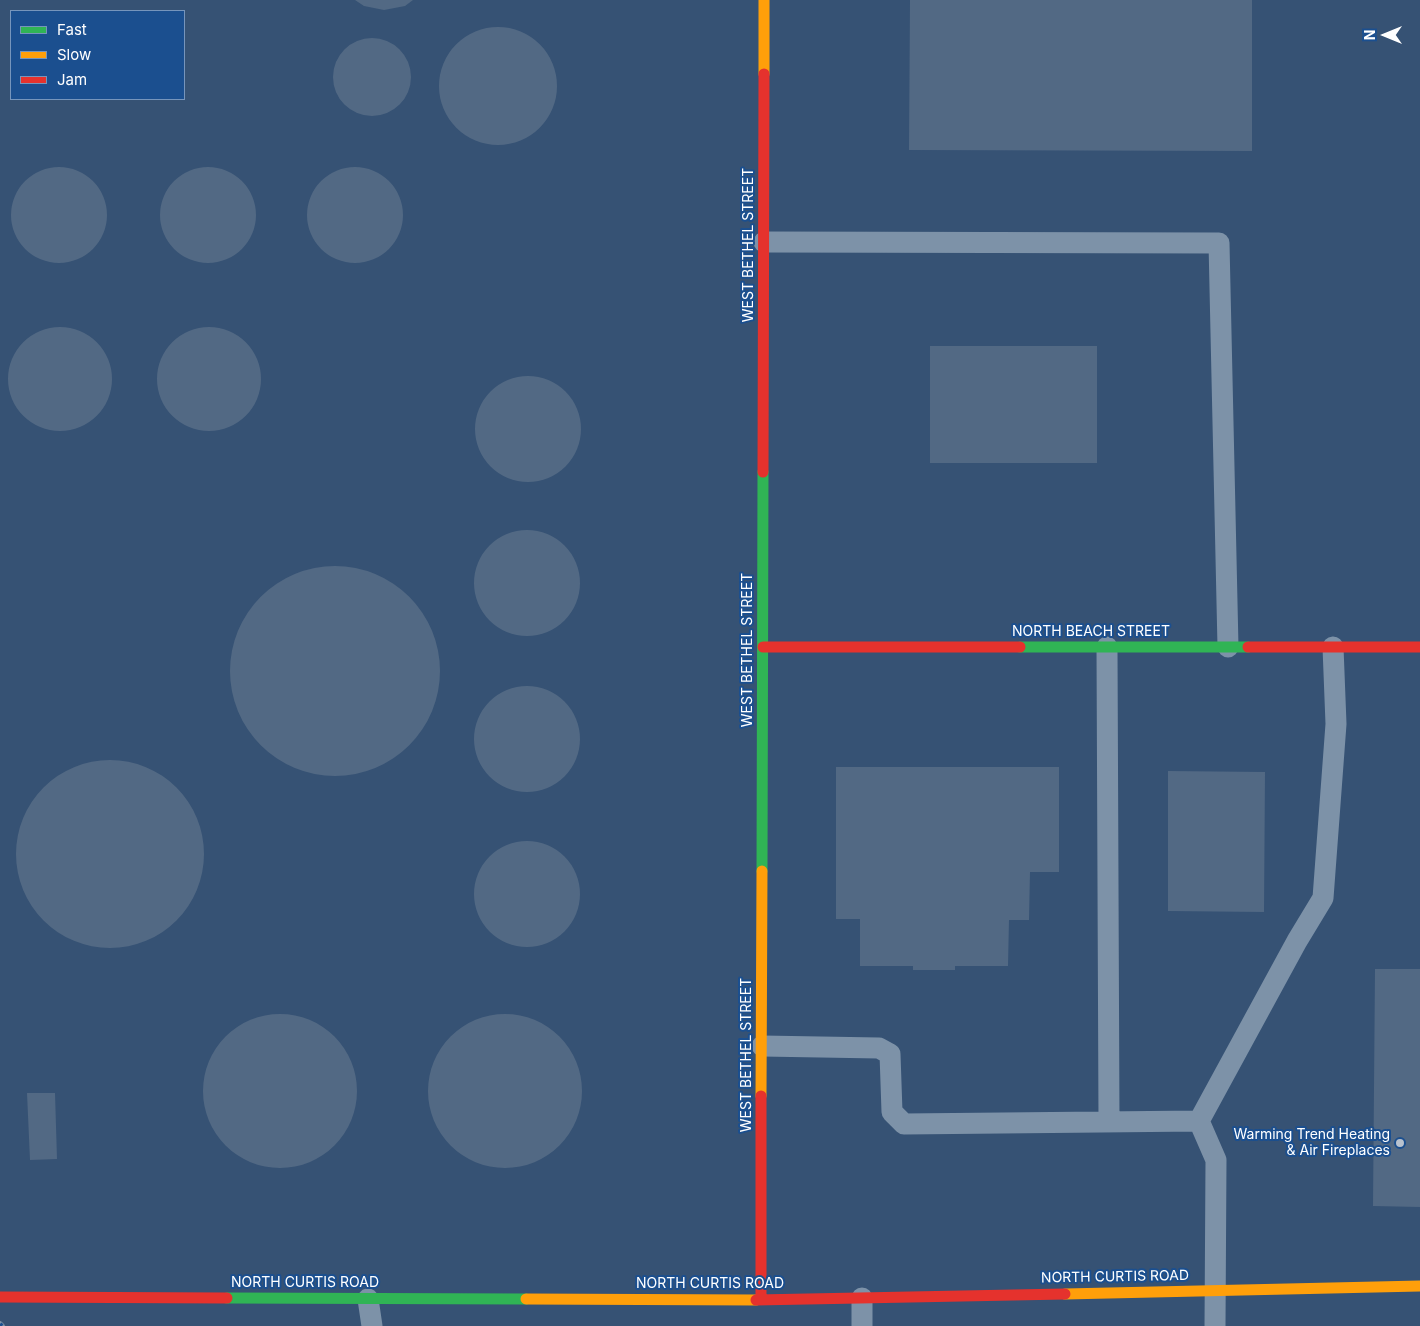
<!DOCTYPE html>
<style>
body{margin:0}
#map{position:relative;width:1420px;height:1326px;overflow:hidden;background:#365274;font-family:Inter,sans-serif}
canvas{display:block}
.legend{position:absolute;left:10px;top:10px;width:175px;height:90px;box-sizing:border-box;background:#1b4f8f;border:1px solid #7695bc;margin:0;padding:6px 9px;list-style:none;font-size:15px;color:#fff}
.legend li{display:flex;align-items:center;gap:10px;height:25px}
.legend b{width:25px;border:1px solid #7695bc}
.north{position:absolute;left:1360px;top:10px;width:50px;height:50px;-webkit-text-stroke:4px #1b4f8f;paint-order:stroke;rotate:270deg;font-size:14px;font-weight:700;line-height:20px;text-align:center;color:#fff}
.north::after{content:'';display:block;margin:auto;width:18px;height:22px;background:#fff;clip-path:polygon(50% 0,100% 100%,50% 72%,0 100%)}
</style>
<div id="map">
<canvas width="1420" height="1326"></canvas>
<ul class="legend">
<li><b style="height:6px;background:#30b455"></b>Fast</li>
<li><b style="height:6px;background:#ff9f0a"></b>Slow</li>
<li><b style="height:6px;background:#e5322d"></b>Jam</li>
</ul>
<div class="north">N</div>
</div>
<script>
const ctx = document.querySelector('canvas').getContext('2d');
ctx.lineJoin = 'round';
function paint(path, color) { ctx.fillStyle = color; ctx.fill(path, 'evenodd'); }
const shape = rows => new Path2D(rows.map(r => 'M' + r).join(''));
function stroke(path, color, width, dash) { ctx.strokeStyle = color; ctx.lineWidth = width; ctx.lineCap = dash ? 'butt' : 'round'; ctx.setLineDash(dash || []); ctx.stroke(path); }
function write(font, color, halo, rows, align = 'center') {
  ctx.font = font + ' Inter,sans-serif'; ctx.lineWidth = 4; ctx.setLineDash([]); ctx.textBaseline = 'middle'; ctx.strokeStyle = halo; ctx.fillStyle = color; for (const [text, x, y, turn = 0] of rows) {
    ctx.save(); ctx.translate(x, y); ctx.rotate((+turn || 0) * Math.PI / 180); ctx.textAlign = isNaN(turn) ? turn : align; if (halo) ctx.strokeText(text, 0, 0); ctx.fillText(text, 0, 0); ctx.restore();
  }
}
const building = shape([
 [355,0,413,0,405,6,384,10,364,6],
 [910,0,1252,0,1252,151,909,150],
 '439 86a59 59 0 1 1 118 0a59 59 0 1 1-118 0Z',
 '333 77a39 39 0 1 1 78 0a39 39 0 1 1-78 0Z',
 '11 215a48 48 0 1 1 96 0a48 48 0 1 1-96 0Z',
 '160 215a48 48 0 1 1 96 0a48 48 0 1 1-96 0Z',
 '307 215a48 48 0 1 1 96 0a48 48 0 1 1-96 0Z',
 '8 379a52 52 0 1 1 104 0a52 52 0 1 1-104 0Z',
 '157 379a52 52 0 1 1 104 0a52 52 0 1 1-104 0Z',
 [930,346,1097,346,1097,463,930,463],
 '475 429a53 53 0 1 1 106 0a53 53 0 1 1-106 0Z',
 '474 583a53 53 0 1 1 106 0a53 53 0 1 1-106 0Z',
 '230 671a105 105 0 1 1 210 0a105 105 0 1 1-210 0Z',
 '474 739a53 53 0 1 1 106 0a53 53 0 1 1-106 0Z',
 '16 854a94 94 0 1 1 188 0a94 94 0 1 1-188 0Z',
 [836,767,1059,767,1059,872,1030,872,1029,920,1009,920,1008,966,955,966,955,970,913,970,913,966,860,966,860,919,836,919],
 [1168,771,1265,772,1264,912,1168,911],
 '474 894a53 53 0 1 1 106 0a53 53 0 1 1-106 0Z',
 [1375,969,1420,969,1420,1207,1373,1206],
 '203 1091a77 77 0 1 1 154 0a77 77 0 1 1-154 0Z',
 '428 1091a77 77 0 1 1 154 0a77 77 0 1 1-154 0Z',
 [27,1093,55,1093,57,1159,30,1160]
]);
const lane = shape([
 [764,242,1219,243,1228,647],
 [1107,647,1109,1122],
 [762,1046,879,1048,890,1054,892,1112,904,1124,1199,1121,1216,1160,1215,1326],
 [1199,1121,1297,941,1323,898,1336,724,1333,647],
 [862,1298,862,1326],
 [368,1299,372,1326]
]);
const fast = shape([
 [1020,647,1248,647],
 [762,871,763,472],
 [227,1298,526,1299]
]);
const slow = shape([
 [764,74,764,0],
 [761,1096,762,871],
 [1065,1294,1420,1286],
 [526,1299,756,1300]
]);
const jam = shape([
 [763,472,764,74],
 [763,647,1020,647],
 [1248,647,1420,647],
 [0,1297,227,1298],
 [756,1300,1065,1294],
 [761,1300,761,1096]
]);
const rail = shape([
 [0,1324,2,1326]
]);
const markers = [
 [1400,1143,5,"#b9c2ce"]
];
const streetNames = [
 ["WEST BETHEL STREET",749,245,-90],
 ["NORTH BEACH STREET",1091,632],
 ["WEST BETHEL STREET",748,650,-90],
 ["WEST BETHEL STREET",747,1055,-90],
 ["NORTH CURTIS ROAD",1115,1277,-1],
 ["NORTH CURTIS ROAD",305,1283],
 ["NORTH CURTIS ROAD",710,1284]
];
const poiNames = [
 ["Warming Trend Heating",1390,1135],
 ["& Air Fireplaces",1390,1151]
];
paint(building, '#526984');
stroke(lane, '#7d92a8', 21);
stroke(fast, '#30b455', 11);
stroke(slow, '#ff9f0a', 11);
stroke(jam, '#e5322d', 11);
stroke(rail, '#7e92a7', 5.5);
stroke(rail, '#1b4f8f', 4, [11]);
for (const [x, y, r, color] of markers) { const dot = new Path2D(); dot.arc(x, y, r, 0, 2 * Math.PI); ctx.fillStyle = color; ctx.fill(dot); stroke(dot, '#1b4f8f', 2); }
write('14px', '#fff', '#1b4f8f', streetNames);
write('14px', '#fff', '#1b4f8f', poiNames, 'right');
</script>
